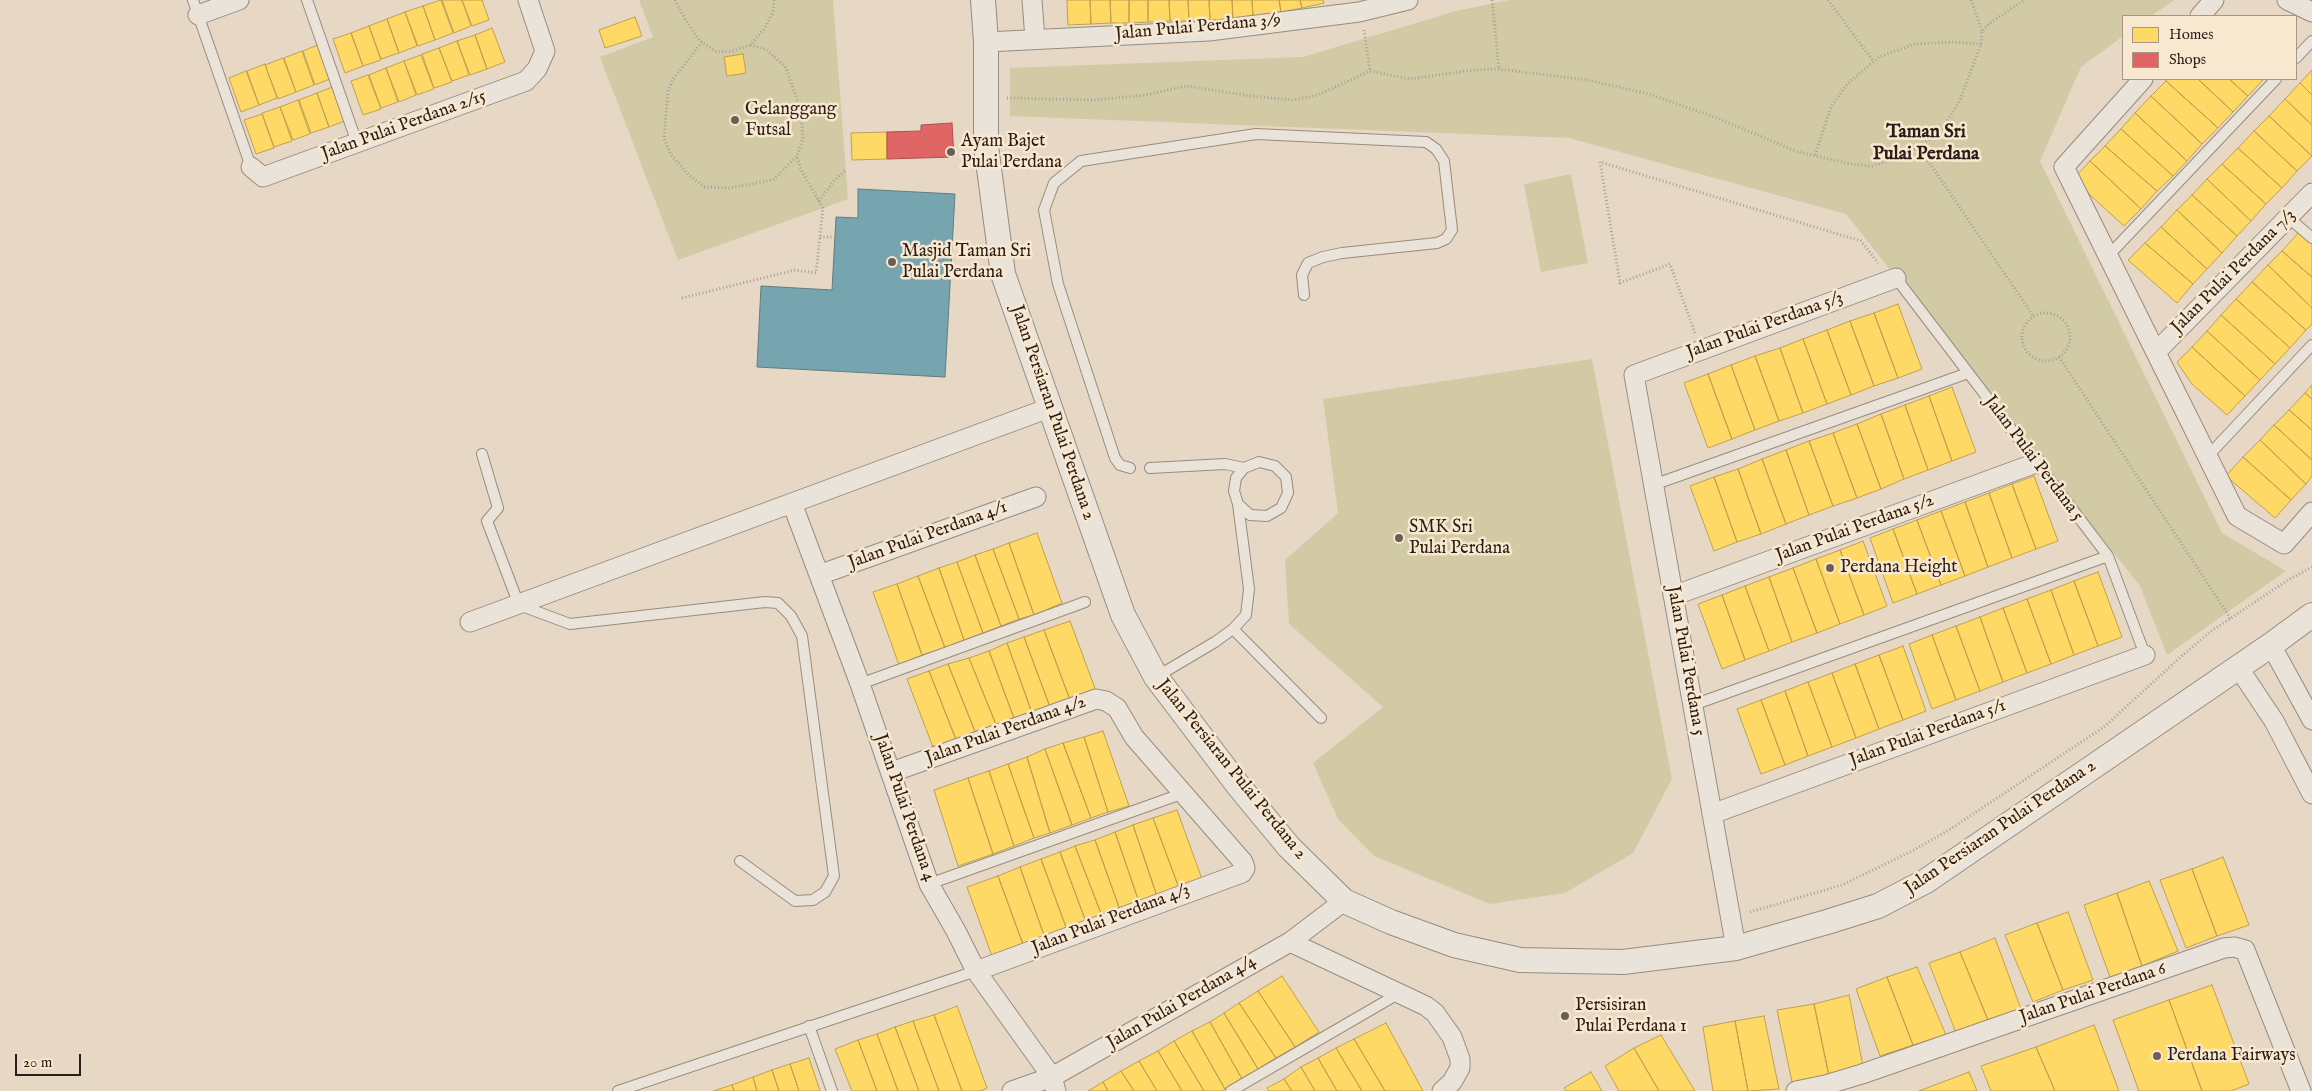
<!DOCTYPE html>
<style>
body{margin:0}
#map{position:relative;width:2312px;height:1091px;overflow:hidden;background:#e6d8c4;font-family:"IM FELL English",serif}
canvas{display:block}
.legend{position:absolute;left:2122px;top:15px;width:175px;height:65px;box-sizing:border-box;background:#f8e8d0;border:1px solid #a69686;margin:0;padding:6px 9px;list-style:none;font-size:15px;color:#2c1c16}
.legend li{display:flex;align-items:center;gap:10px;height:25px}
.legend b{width:25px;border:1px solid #a69686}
.scale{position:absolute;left:15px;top:1054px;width:66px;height:22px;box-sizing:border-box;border:2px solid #2c1c16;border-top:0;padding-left:6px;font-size:15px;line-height:18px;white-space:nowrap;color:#2c1c16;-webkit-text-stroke:4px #f8e8d0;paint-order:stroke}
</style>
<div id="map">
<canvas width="2312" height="1091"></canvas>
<ul class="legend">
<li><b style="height:14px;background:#ffd966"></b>Homes</li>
<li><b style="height:14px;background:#e06666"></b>Shops</li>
</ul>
<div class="scale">20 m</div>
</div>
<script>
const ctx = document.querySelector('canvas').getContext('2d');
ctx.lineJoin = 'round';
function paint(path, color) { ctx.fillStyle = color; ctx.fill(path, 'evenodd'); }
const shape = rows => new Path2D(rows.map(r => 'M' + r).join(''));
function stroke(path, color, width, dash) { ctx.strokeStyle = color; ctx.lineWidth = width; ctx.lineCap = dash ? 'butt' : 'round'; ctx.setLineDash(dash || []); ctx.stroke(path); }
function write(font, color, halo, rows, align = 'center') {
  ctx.font = font + ' "IM FELL English",serif'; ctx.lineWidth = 5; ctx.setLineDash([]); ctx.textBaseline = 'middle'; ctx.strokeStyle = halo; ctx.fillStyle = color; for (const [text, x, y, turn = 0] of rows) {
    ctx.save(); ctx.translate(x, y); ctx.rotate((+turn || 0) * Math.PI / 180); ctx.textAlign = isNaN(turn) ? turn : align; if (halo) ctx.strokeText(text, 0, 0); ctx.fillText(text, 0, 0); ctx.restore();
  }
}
const green = shape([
 [639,0,833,0,848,199,678,260,600,57,653,37],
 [1509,0,2174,0,2151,16,2123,16,2123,36,2081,67,2040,161,2222,533,2286,571,2167,655,2140,586,1846,214,1569,138,1010,116,1010,68,1303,57,1456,11],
 [1571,174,1588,263,1541,272,1524,184],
 [1592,359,1672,779,1633,853,1565,893,1490,904,1374,856,1338,819,1313,763,1383,707,1289,624,1285,560,1338,513,1323,399]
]);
const homes = shape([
 [441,0,453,33,435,40,423,6,441,0],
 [442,0,462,0,471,26,454,33,442,0],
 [462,0,482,0,489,20,472,26,462,0],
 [1067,0,1090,0,1091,24,1068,25,1067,0],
 [1090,0,1110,0,1111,23,1091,24,1090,0],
 [1110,0,1129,0,1129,23,1111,23,1110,0],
 [1129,0,1148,0,1148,22,1129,23,1129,0],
 [1148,0,1169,0,1170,21,1148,22,1148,0],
 [1169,0,1188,0,1189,21,1170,21,1169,0],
 [1188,0,1209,0,1210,20,1189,21,1188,0],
 [1209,0,1232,0,1233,19,1210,20,1209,0],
 [1232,0,1252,0,1253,17,1233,19,1232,0],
 [1252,0,1279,0,1281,12,1253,17,1252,0],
 [1279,0,1300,0,1302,8,1281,12,1279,0],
 [1300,0,1323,0,1324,3,1302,8,1300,0],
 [423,6,435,40,418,46,405,12,423,6],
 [405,12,417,46,399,53,387,19,405,12],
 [635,17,642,36,605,48,599,30,635,17],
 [387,19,399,53,381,59,369,26,387,19],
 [369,26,381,60,363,66,351,33,369,26],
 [492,28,505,62,487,69,475,35,492,28],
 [351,33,363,66,345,73,333,39,351,33],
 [475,35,487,69,470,75,457,41,475,35],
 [457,41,469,75,452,81,439,48,457,41],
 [320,44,332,78,315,85,303,51,320,44],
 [439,48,452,82,434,88,422,54,439,48],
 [302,51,314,85,296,92,284,58,302,51],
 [743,54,746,73,727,76,724,57,743,54],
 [421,55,434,89,417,95,404,61,421,55],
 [283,58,296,92,278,99,265,65,283,58],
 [404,61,416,95,399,102,386,68,404,61],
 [265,64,277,98,259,105,247,71,265,64],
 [386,68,398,102,381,108,369,75,386,68],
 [2312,70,2312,95,2300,83,2312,70],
 [246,71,259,105,241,112,229,78,246,71],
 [368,75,381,109,363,115,351,81,368,75],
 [2167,79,2198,79,2233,112,2218,128,2166,81,2167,79],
 [2198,79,2229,79,2248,96,2233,112,2198,79],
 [2229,79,2261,79,2263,80,2248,96,2229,79],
 [2166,81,2218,128,2202,144,2151,96,2166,81],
 [2300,83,2312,95,2312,125,2285,99,2300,83],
 [335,86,347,120,329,127,317,93,335,86],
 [317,93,329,127,311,133,299,100,317,93],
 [2151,96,2202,144,2187,161,2135,113,2151,96],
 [2285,99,2312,125,2312,156,2269,116,2285,99],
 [298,100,310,134,293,140,280,107,298,100],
 [280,107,292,141,274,147,262,113,280,107],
 [2135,113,2187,161,2173,176,2121,129,2135,113],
 [262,114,274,148,256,154,244,120,262,114],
 [2269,116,2312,156,2297,171,2254,131,2269,116],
 [2121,129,2173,176,2157,191,2105,146,2121,129],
 [2254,131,2297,171,2282,188,2238,148,2254,131],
 [887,132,887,159,852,160,851,133,887,132],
 [2105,146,2157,191,2141,209,2090,161,2105,146],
 [2238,148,2282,188,2266,204,2222,164,2238,148],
 [2090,161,2141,209,2124,226,2090,195,2076,176,2090,161],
 [2222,164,2266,204,2251,221,2207,179,2222,164],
 [2207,179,2251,221,2237,236,2192,195,2207,179],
 [2192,195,2237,236,2222,253,2177,210,2192,195],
 [2177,210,2222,253,2207,269,2161,227,2177,210],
 [2161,227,2207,269,2193,284,2145,243,2161,227],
 [2299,232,2312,244,2312,277,2282,251,2299,232],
 [2145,243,2193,284,2177,303,2128,260,2145,243],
 [2282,251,2312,277,2312,308,2268,265,2282,251],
 [2268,265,2312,308,2312,324,2306,330,2252,282,2268,265],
 [2252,282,2306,330,2290,348,2236,299,2252,282],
 [2236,299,2290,348,2275,364,2221,315,2236,299],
 [1898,304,1922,369,1898,378,1874,313,1898,304],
 [1874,313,1898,378,1874,386,1850,321,1874,313],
 [2221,315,2275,364,2260,380,2207,331,2221,315],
 [1850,321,1874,386,1851,395,1827,330,1850,321],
 [1827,330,1851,395,1827,404,1803,339,1827,330],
 [2207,331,2260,380,2245,396,2192,347,2207,331],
 [1803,339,1827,404,1803,413,1780,348,1803,339],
 [2192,347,2245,396,2227,415,2192,384,2177,362,2192,347],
 [1780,348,1803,413,1779,421,1755,356,1780,348],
 [1755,356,1779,421,1755,430,1731,365,1755,356],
 [1731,365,1755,430,1732,439,1708,374,1731,365],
 [1708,374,1732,439,1708,448,1684,383,1708,374],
 [2312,385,2312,399,2305,393,2312,385],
 [1952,387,1976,452,1952,461,1929,396,1952,387],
 [2305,393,2312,399,2312,430,2289,410,2305,393],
 [1929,396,1952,461,1928,470,1905,405,1929,396],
 [1905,405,1928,470,1904,479,1881,414,1905,405],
 [2289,410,2312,430,2312,460,2274,425,2289,410],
 [1881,414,1904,479,1881,489,1857,424,1881,414],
 [1857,424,1881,489,1857,498,1833,433,1857,424],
 [2274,425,2312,460,2312,476,2306,484,2260,440,2274,425],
 [1833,433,1857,498,1833,506,1809,441,1833,433],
 [2260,440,2306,484,2291,500,2243,457,2260,440],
 [1809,441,1833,506,1809,515,1786,450,1809,441],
 [1786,450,1809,515,1786,524,1762,459,1786,450],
 [2243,457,2291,500,2275,518,2226,476,2243,457],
 [1762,459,1786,524,1761,534,1738,469,1762,459],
 [1738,469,1761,534,1737,542,1714,477,1738,469],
 [2034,476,2058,541,2036,549,2012,484,2034,476],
 [1714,477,1737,542,1714,551,1690,486,1714,477],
 [2012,484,2036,549,2012,558,1989,493,2012,484],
 [1989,493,2012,558,1988,567,1965,502,1989,493],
 [1965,502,1988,567,1965,576,1941,511,1965,502],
 [1941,511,1965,576,1941,585,1917,520,1941,511],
 [1917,520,1941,585,1917,594,1893,529,1917,520],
 [1893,529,1917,594,1893,603,1870,538,1893,529],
 [1037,533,1062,603,1034,615,1009,543,1037,533],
 [1863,541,1887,606,1864,615,1840,550,1863,541],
 [1009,543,1034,615,1019,619,993,549,1009,543],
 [993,549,1019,619,1001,626,975,555,993,549],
 [1840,550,1864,615,1840,624,1816,559,1840,550],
 [975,555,1001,626,983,633,957,562,975,555],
 [1816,559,1840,624,1817,633,1793,568,1816,559],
 [957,562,983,633,964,640,939,568,957,562],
 [939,568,964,640,945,648,918,576,939,568],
 [1793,568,1817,633,1792,642,1769,577,1793,568],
 [2098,572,2122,637,2098,646,2074,581,2098,572],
 [918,576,945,648,922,655,897,584,918,576],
 [1769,577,1792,642,1769,651,1745,586,1769,577],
 [2074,581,2098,646,2074,655,2051,590,2074,581],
 [897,584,922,655,899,665,873,592,897,584],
 [1745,586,1769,651,1745,660,1722,595,1745,586],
 [2051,590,2074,655,2051,664,2027,599,2051,590],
 [1722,595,1745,660,1722,669,1698,604,1722,595],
 [2027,599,2051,664,2027,673,2003,608,2027,599],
 [2003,608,2027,673,2003,682,1980,617,2003,608],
 [1980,617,2003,682,1980,691,1956,626,1980,617],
 [1070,621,1096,691,1070,700,1044,630,1070,621],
 [1956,626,1980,691,1956,700,1932,635,1956,626],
 [1044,630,1070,700,1050,707,1024,637,1044,630],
 [1932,635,1956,700,1932,709,1909,644,1932,635],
 [1024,637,1050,707,1032,713,1007,643,1024,637],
 [1007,643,1032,713,1015,721,989,651,1007,643],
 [1903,646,1926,711,1903,720,1879,655,1903,646],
 [989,651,1015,721,997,727,969,658,989,651],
 [1879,655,1903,720,1879,729,1855,664,1879,655],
 [969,658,997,727,976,734,948,664,969,658],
 [948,664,976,734,957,742,929,671,948,664],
 [1855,664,1879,729,1856,738,1832,673,1855,664],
 [929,671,957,742,934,750,907,679,929,671],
 [1832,673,1856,738,1832,747,1808,682,1832,673],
 [1808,682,1832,747,1808,756,1785,691,1808,682],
 [1785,691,1808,756,1785,765,1761,700,1785,691],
 [1761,700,1785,765,1761,774,1737,709,1761,700],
 [1103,731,1129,806,1108,812,1084,737,1103,731],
 [1084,737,1108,812,1091,818,1063,743,1084,737],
 [1063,743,1091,818,1072,825,1045,749,1063,743],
 [1045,749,1072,825,1050,833,1027,757,1045,749],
 [1027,757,1050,833,1034,838,1008,764,1027,757],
 [1008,764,1034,838,1014,846,989,771,1008,764],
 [989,771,1014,846,993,854,968,778,989,771],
 [968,778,993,854,958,866,934,790,968,778],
 [1177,810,1202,879,1179,888,1153,818,1177,810],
 [1153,818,1179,888,1157,896,1133,825,1153,818],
 [1133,825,1157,896,1139,902,1115,832,1133,825],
 [1115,832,1139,902,1120,910,1095,840,1115,832],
 [1095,840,1120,910,1102,916,1075,846,1095,840],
 [1075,846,1102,916,1086,922,1060,852,1075,846],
 [1060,852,1086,922,1067,930,1041,859,1060,852],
 [2223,857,2249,925,2217,936,2192,869,2223,857],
 [1041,859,1067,930,1045,938,1020,867,1041,859],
 [1020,867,1045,938,1024,947,998,876,1020,867],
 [2192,869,2217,936,2186,948,2160,880,2192,869],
 [998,876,1024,947,993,959,967,887,998,876],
 [2149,881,2178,951,2142,966,2117,893,2149,881],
 [2117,893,2142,966,2110,977,2084,905,2117,893],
 [2068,912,2093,980,2063,990,2037,923,2068,912],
 [2037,923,2063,990,2033,1002,2005,935,2037,923],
 [1995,938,2021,1009,1988,1020,1960,952,1995,938],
 [1960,952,1988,1020,1956,1033,1929,963,1960,952],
 [1917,967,1946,1035,1913,1045,1887,977,1917,967],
 [1282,976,1319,1032,1295,1047,1258,991,1282,976],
 [1887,977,1913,1045,1880,1056,1856,989,1887,977],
 [2212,985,2249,1084,2231,1091,2202,1091,2169,1000,2212,985],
 [1258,991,1295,1047,1276,1058,1239,1003,1258,991],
 [1849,995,1863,1066,1829,1076,1814,1004,1849,995],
 [2169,1000,2202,1091,2139,1091,2113,1020,2169,1000],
 [1239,1003,1276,1058,1258,1069,1224,1013,1239,1003],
 [1814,1004,1829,1076,1792,1082,1777,1010,1814,1004],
 [957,1006,987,1088,980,1091,962,1091,934,1015,957,1006],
 [1224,1013,1258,1069,1242,1079,1210,1022,1224,1013],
 [934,1015,962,1091,939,1091,913,1021,934,1015],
 [1764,1016,1779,1089,1748,1091,1735,1021,1764,1016],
 [913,1021,939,1091,919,1091,895,1027,913,1021],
 [1735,1021,1748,1091,1713,1091,1703,1027,1735,1021],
 [1210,1022,1242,1079,1225,1089,1192,1031,1210,1022],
 [1386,1023,1423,1091,1385,1091,1354,1039,1386,1023],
 [2094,1025,2119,1091,2055,1091,2036,1047,2094,1025],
 [895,1027,919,1091,898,1091,877,1034,895,1027],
 [1192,1031,1225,1089,1222,1091,1204,1091,1174,1041,1192,1031],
 [877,1034,898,1091,877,1091,858,1040,877,1034],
 [1661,1035,1695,1091,1659,1091,1634,1048,1661,1035],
 [1354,1039,1385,1091,1362,1091,1336,1048,1354,1039],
 [858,1040,877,1091,852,1091,835,1049,858,1040],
 [1174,1041,1204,1091,1182,1091,1158,1051,1174,1041],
 [2036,1047,2055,1091,1991,1091,1981,1066,2036,1047],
 [1336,1048,1362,1091,1337,1091,1318,1058,1336,1048],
 [1634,1048,1659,1091,1619,1091,1605,1066,1634,1048],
 [1158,1051,1182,1091,1157,1091,1139,1061,1158,1051],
 [809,1058,820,1091,799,1091,790,1064,809,1058],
 [1318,1058,1337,1091,1315,1091,1301,1067,1318,1058],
 [1139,1061,1157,1091,1134,1091,1121,1071,1139,1061],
 [790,1064,799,1091,779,1091,772,1070,790,1064],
 [1301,1067,1315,1091,1292,1091,1284,1079,1301,1067],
 [772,1070,779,1091,757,1091,753,1077,772,1070],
 [1121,1071,1134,1091,1108,1091,1103,1082,1121,1071],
 [1591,1072,1602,1091,1566,1091,1564,1088,1591,1072],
 [1969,1072,1977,1091,1919,1091,1969,1072],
 [753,1077,757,1091,734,1091,732,1085,753,1077],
 [1284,1079,1292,1091,1269,1091,1267,1088,1284,1079],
 [1103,1082,1108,1091,1088,1091,1103,1082],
 [732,1085,734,1091,713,1091,732,1085]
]);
const shops = shape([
 [952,123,954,157,887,159,887,132,921,131,921,125,952,123]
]);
const public = shape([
 [858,189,955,194,945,377,757,367,761,286,832,290,836,217,858,218,858,189]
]);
const path = shape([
 [675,0,684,17,699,40,717,52,733,51,750,45,765,28,773,12,774,0],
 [1492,0,1499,69],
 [1828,0,1874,62],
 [1971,0,1982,31],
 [1364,30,1370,71],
 [702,42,674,78,668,90,664,138,671,155,690,176,705,187,730,188,773,180,797,156,803,139,801,111,786,68,766,49,750,45],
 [1007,98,1094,100,1146,95,1186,86,1251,96,1293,100,1318,95,1370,71,1409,79,1474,70,1499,69,1588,80,1649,94,1717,118,1798,152,1851,164,1872,166,1900,158,1941,132,1960,100,1981,44,1982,31,1990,23,2024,0],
 [1918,146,2034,317],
 [1815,155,1831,107,1847,84,1879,57,1915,44,1954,42,1981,44],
 [819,201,834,181,846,170],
 [820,237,835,237],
 [682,298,795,270,816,273,823,208,801,170,797,156],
 '2022 337a24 24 0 1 1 48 0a24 24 0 1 1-48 0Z',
 [1695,333,1670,264,1620,283,1600,162,1861,241,1878,263],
 [2059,357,2231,619],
 [1750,912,1842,885,1912,851,1949,830,2104,727,2184,654,2210,632,2288,580,2312,567]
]);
const service = shape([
 [193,0,251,167],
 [307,0,357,143],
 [2296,58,2312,41],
 [2289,218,2312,238],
 [2109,255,2276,79],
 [1896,278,2108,556,2145,655],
 [482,454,498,508,487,521,519,605,570,624,765,602,778,603,791,616,802,636,834,876,825,892,813,900,795,901,740,861],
 [2208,456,2312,345],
 [1130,468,1120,465,1115,458,1058,284,1044,210,1054,183,1081,161,1256,134,1426,142,1436,149,1444,161,1452,230,1446,239,1437,243,1342,253,1323,257,1308,263,1302,275,1304,295],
 [1150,468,1225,464,1244,468,1259,462,1275,466,1286,477,1288,493,1281,508,1267,516,1250,515,1238,504,1234,491,1236,478,1244,468],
 [1653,485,1968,373],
 [1233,629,1321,718],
 [1156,677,1215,642,1233,629,1246,615,1249,589,1238,504],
 [860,684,1085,602],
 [1693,705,2108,556],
 [929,884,1184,793],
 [809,1026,832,1091],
 [618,1091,976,971],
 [1231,1091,1398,994]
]);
const minor = shape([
 [1032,0,1035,39],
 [2287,0,2312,12],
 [198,15,239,0],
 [2200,16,2214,0],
 [986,42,1209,31,1359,12,1408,0],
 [2143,79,2064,167,2237,516,2284,544,2312,512],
 [251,167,263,177,526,81,537,69,545,51,528,0],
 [2156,352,2312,193],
 [792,503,860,684,929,884,956,931,976,971,1052,1077,1056,1091],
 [819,575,1036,497],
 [1673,596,2036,463],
 [470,622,1049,408],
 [2271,645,2312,720],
 [2238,667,2274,721,2312,794],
 [892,772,1096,699,1106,701,1117,708,1134,737,1243,862,1245,868,1242,873,976,971],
 [1712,814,2145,655],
 [1290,942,1426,1006,1435,1013,1452,1037,1460,1059,1460,1068,1452,1082,1442,1091],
 [1736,948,1634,375,1896,278],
 [1012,1091,1052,1077,1290,942,1344,901],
 [1796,1091,1825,1085,1862,1074,2224,948,2234,947,2245,950,2301,1091]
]);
const tertiary = shape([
 [983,0,986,42,986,146,1003,274,1123,615,1156,677,1237,784,1289,847,1344,901,1391,922,1454,945,1520,960,1623,962,1736,948,1827,922,1878,906,1926,881,2271,645,2312,615]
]);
const markers = [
 [735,120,5,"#6d5e53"],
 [951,152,5,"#6d5e53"],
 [892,262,5,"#6d5e53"],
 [1399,538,5,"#6d5e53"],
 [1830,568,5,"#6d5e53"],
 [1565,1016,5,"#6d5e53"],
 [2157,1056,5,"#6d5e53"]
];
const streetNames = [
 ["Jalan Pulai Perdana 3/9",1198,28,-5],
 ["Jalan Pulai Perdana 2/15",404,126,-20],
 ["Jalan Pulai Perdana 7/3",2234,272,-45],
 ["Jalan Pulai Perdana 5/3",1765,326,-20],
 ["Jalan Persiaran Pulai Perdana 2",1052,413,71],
 ["Jalan Pulai Perdana 5",2033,459,53],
 ["Jalan Pulai Perdana 5/2",1855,529,-20],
 ["Jalan Pulai Perdana 4/1",928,536,-20],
 ["Jalan Pulai Perdana 5",1685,661,80],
 ["Jalan Pulai Perdana 4/2",1006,731,-20],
 ["Jalan Pulai Perdana 5/1",1928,734,-20],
 ["Jalan Persiaran Pulai Perdana 2",1231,770,51],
 ["Jalan Pulai Perdana 4",904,808,71],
 ["Jalan Persiaran Pulai Perdana 2",2001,828,-34],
 ["Jalan Pulai Perdana 4/3",1111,920,-21],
 ["Jalan Pulai Perdana 6",2093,994,-19],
 ["Jalan Pulai Perdana 4/4",1182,1003,-30]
];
const poiNames = [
 ["Gelanggang",745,110],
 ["Futsal",745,131],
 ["Ayam Bajet",961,142],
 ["Pulai Perdana",961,163],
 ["Masjid Taman Sri",902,252],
 ["Pulai Perdana",902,273],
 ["SMK Sri",1409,528],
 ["Pulai Perdana",1409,549],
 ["Perdana Height",1840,568],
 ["Persisiran",1575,1006],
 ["Pulai Perdana 1",1575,1027],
 ["Perdana Fairways",2167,1056]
];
const neighbourhoodNames = [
 ["Taman Sri",1926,133],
 ["Pulai Perdana",1926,155]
];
paint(green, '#d2caa4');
paint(homes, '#ffd966');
stroke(homes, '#c0a04e', 1);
paint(shops, '#e06666');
stroke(shops, '#aa504e', 1);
paint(public, '#76a5af');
stroke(public, '#607c81', 1);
stroke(service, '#968c80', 12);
stroke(minor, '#968c80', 21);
stroke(tertiary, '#968c80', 26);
stroke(path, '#a7a098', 3, [1, 2.5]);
stroke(service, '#eae3d9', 10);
stroke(minor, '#eae3d9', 19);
stroke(tertiary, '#eae3d9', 24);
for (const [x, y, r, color] of markers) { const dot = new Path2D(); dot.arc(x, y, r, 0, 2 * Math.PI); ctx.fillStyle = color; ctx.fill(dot); stroke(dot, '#f8e8d0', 2); }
write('18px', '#2c1c16', '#f8e8d0', streetNames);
write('18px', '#2c1c16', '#f8e8d0', poiNames, 'left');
write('bold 19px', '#2c1c16', '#f8e8d0', neighbourhoodNames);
</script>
